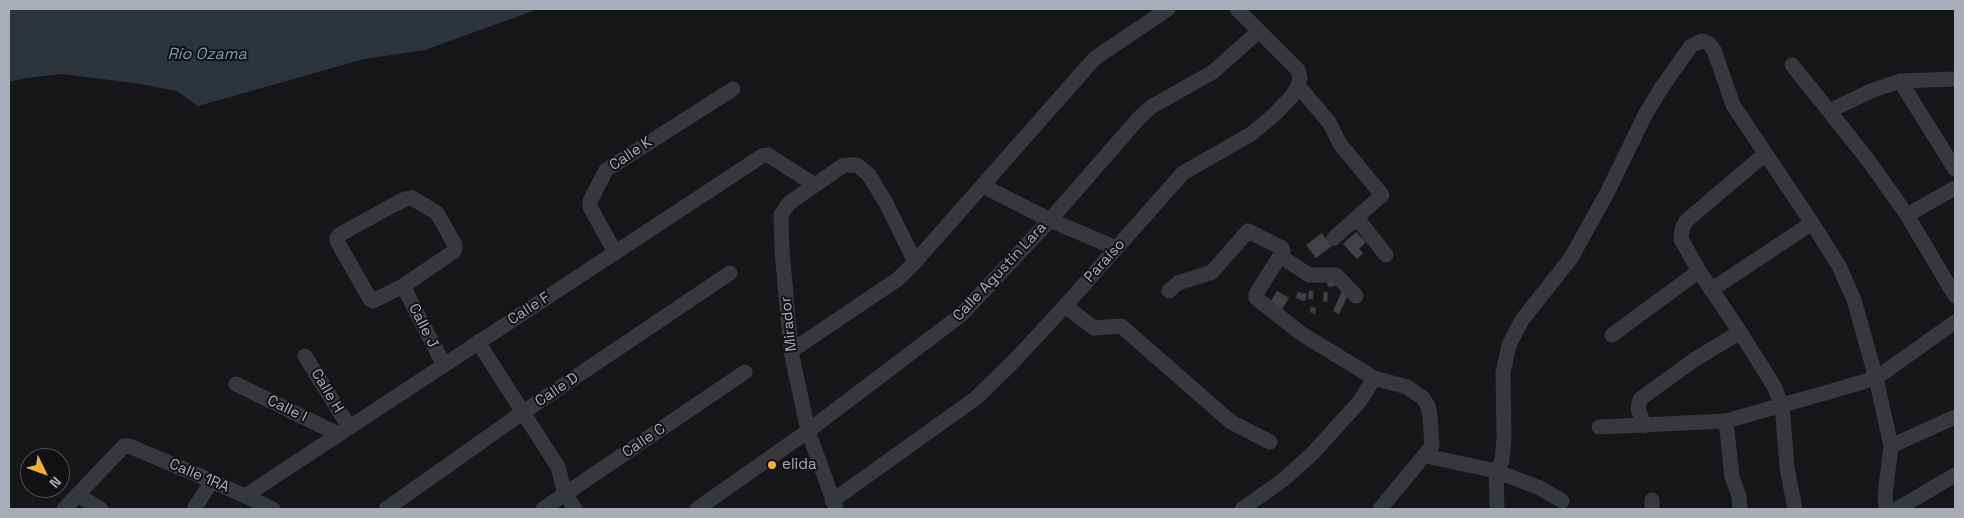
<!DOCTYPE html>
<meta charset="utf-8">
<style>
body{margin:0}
#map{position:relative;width:1964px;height:518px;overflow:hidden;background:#161618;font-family:"Space Grotesk",sans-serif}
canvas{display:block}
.frame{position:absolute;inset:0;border:10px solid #a8adb8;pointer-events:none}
.north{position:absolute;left:20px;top:448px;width:50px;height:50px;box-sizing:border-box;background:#111113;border:1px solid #4d4f55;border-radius:50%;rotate:132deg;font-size:14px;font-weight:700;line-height:20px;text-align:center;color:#a8adb8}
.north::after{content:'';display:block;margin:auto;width:18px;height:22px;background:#f2b134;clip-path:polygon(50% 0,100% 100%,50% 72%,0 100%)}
</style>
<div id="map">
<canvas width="1964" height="518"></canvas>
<div class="frame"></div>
<div class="north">N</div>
</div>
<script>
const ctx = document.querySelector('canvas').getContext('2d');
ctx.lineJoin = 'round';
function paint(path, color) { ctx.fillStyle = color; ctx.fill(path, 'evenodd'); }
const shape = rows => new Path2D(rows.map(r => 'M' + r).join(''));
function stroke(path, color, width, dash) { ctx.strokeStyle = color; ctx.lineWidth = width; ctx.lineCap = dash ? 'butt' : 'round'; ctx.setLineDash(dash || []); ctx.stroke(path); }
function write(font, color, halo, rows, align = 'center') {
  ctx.font = font + ' "Space Grotesk",sans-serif'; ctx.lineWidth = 4; ctx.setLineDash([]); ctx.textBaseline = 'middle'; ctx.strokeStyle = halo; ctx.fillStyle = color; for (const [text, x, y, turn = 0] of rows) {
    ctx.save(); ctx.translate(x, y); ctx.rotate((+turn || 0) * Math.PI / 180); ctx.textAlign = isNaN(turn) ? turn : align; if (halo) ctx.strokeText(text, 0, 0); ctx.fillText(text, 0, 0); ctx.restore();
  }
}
const water = shape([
 [9,9,538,9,425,50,364,59,198,106,177,91,134,83,63,74,25,78,9,82]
]);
const building = shape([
 [1356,232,1366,242,1359,249,1363,253,1357,259,1343,244,1356,232],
 [1322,233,1332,246,1316,258,1306,245,1322,233],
 [1337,279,1338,285,1328,287,1327,281,1337,279],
 [1277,291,1289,298,1281,311,1269,304,1277,291],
 [1309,291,1313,291,1313,299,1308,299,1309,291],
 [1342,291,1349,293,1339,314,1333,311,1342,291],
 [1298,292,1307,294,1305,301,1296,298,1298,292],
 [1324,292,1328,293,1327,302,1323,302,1324,292],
 [1311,307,1316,308,1315,314,1310,312,1311,307]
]);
const street = shape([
 [1792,65,1829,111],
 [1900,81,1955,79],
 [1298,86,1329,122,1340,144,1382,195,1334,238],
 [1765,154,1686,221,1682,229,1681,239,1699,271,1740,332,1774,386,1782,405,1787,468,1795,509],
 [983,186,1050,220,1116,248],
 [1955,188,1907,215,1955,296],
 [412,198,437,213,455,245,455,249,453,252,403,286,373,301,370,299,337,241,337,238,339,235,384,210,405,199,412,198],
 [1907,215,1868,160,1829,111,1871,91,1900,81,1955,169],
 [1357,218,1386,255],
 [615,252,590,207,590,201,606,170,733,89],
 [1280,256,1309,275,1336,275,1356,296],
 [403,286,444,365],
 [1711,290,1812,223],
 [1169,291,1178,283,1212,272,1248,231,1282,248,1283,251,1256,294,1256,298,1302,334,1374,378,1407,387,1423,398,1428,406,1430,416,1432,446,1380,509],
 [1065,306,1094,328,1121,326,1231,422,1270,442],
 [1612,335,1699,271],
 [478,342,558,467,565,494,575,509],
 [791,351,898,279,915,262,1095,58,1168,9],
 [305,356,349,427],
 [236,384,338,434],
 [1726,421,1732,477,1739,496,1740,509],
 [1645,426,1638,409,1640,399,1694,360,1740,332],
 [1599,427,1726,421,1818,395,1876,378,1955,322],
 [1891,446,1955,417],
 [1426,456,1496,471,1502,461,1504,438,1503,373,1509,345,1522,320,1571,258,1607,193,1645,115,1662,87,1691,46,1702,41,1708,43,1714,50,1733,105,1812,223,1839,266,1854,300,1876,378,1891,446,1885,495,1886,509],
 [77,495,101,509],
 [245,496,762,156,768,155,815,185],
 [1652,500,1652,509],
 [832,501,976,398,1013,362,1065,306,1183,173,1251,134,1274,115,1292,96,1298,86,1300,78,1298,70,1237,9],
 [836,508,808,431,791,351,782,250,781,215,789,203,844,165,857,165,869,175,886,203,915,262],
 [64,509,124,446,129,446,212,481,273,509],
 [194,509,212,481],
 [386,509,522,413,730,273],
 [543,509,745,372],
 [697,509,808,431,961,315,1050,220,1139,118,1151,107,1213,72,1259,31],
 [1242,509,1283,480,1312,454,1360,401,1374,378],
 [1497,509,1496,471,1540,488,1562,501],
 [1897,509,1955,475]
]);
const markers = [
 [772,465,5,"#f2b134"]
];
const streetNames = [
 ["Calle K",631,154,-34],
 ["Paraíso",1105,261,-48],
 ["Calle Agustín Lara",1000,272,-47],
 ["Calle F",529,309,-33],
 ["Mirador",789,324,-96],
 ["Calle J",423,326,63],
 ["Calle D",557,390,-34],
 ["Calle H",327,391,59],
 ["Calle I",287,409,26],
 ["Calle C",644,441,-34],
 ["Calle 1RA",199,476,23]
];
const poiNames = [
 ["elida",782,465]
];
const waterNames = [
 ["Río Ozama",207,55]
];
paint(water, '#2c353c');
paint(building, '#404145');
stroke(building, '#303034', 1);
stroke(street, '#37383d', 15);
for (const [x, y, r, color] of markers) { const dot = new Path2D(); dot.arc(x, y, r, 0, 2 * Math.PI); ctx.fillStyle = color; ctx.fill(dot); stroke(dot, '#111113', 2); }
write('15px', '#a8adb8', '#111113', streetNames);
write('15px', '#a8adb8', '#111113', poiNames, 'left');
write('italic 16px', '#7f9bb3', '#111113', waterNames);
</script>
